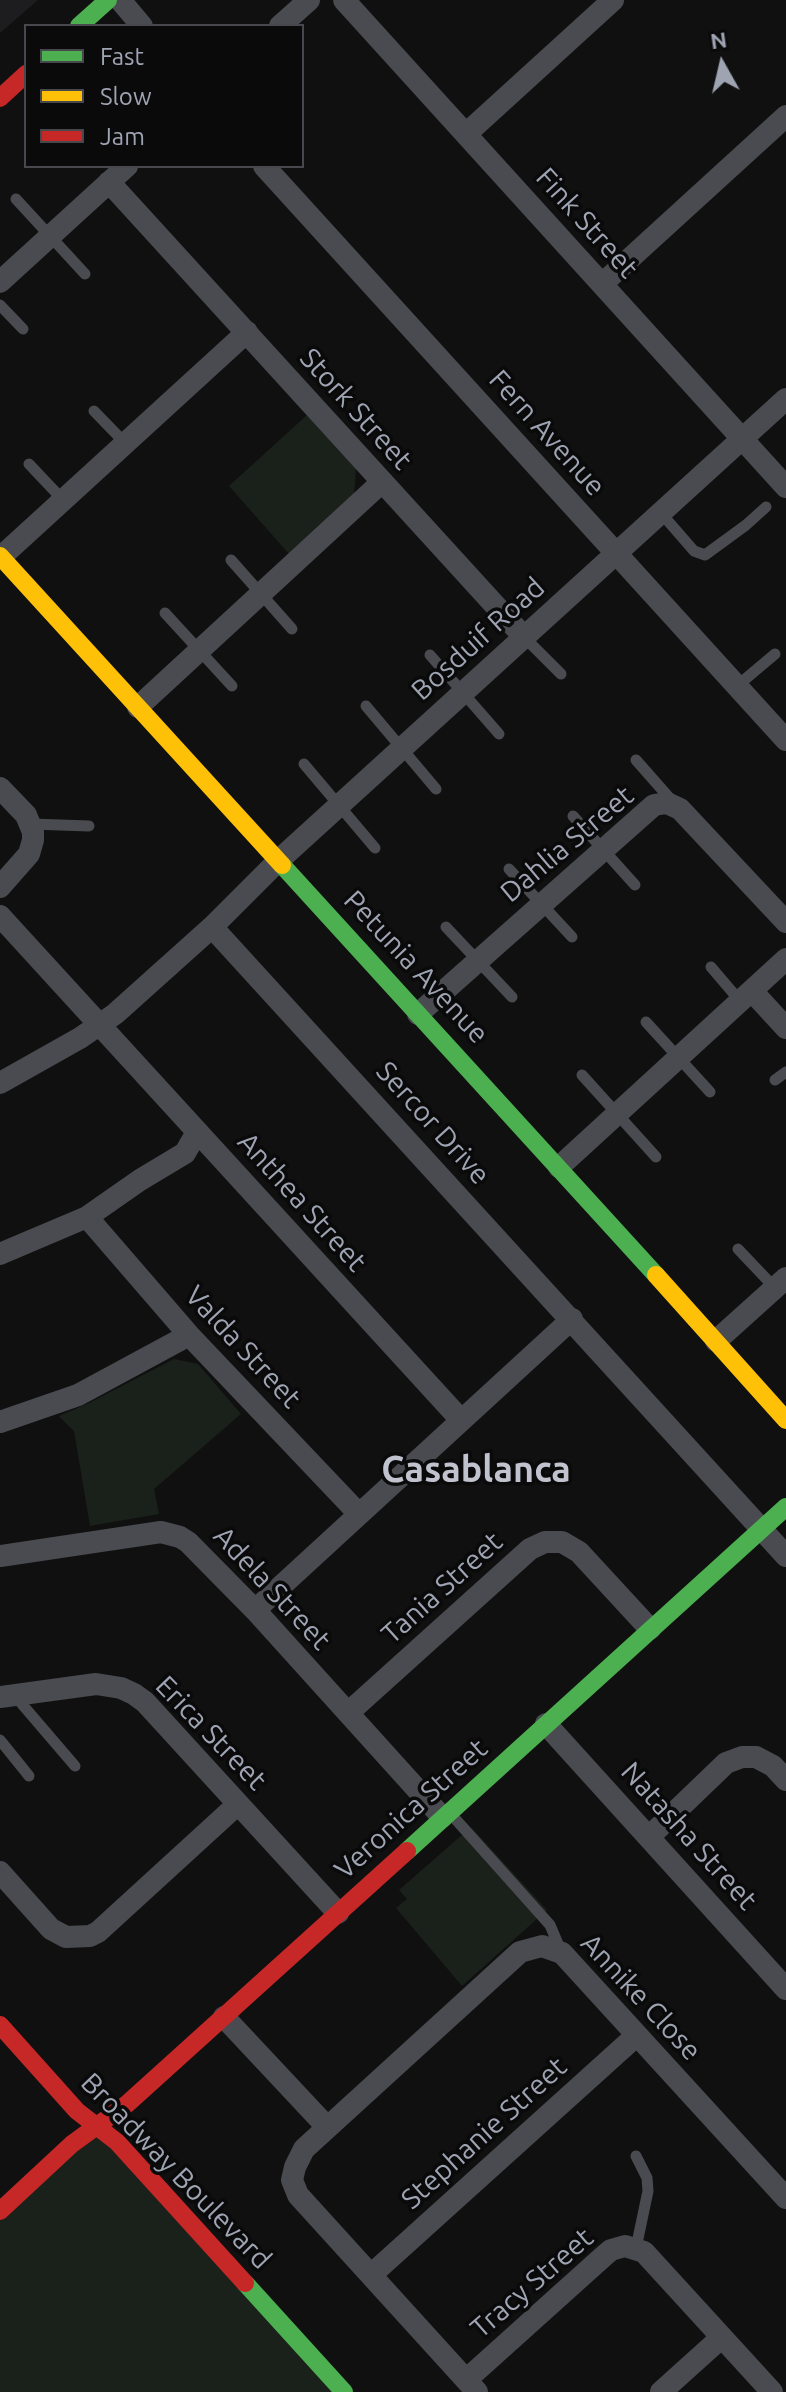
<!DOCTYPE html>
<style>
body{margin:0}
#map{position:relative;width:786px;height:2392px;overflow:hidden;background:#101010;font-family:Ubuntu,sans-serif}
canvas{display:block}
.legend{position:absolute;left:24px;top:24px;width:280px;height:144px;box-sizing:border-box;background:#0a0a0b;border:2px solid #46484e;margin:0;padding:10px 14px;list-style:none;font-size:24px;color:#9fa4b3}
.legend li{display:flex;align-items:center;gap:16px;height:40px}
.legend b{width:40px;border:2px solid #46484e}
.north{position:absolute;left:682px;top:24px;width:80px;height:80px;-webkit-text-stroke:6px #0a0a0b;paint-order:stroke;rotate:352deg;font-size:22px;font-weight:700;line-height:32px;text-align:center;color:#9fa4b3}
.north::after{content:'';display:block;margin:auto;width:28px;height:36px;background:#9fa4b3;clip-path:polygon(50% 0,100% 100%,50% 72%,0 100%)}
</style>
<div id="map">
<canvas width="786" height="2392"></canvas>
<ul class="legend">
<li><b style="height:10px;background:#4caf50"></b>Fast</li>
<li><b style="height:10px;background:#ffc107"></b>Slow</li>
<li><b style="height:10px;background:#c62828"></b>Jam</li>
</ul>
<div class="north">N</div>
</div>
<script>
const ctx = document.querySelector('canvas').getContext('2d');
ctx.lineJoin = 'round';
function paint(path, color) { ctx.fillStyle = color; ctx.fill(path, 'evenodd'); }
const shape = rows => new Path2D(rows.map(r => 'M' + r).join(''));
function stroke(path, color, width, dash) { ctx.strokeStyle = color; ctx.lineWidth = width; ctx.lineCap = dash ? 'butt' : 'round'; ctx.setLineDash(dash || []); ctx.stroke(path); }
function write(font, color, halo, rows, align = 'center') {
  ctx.font = font + ' Ubuntu,sans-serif'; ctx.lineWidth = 7; ctx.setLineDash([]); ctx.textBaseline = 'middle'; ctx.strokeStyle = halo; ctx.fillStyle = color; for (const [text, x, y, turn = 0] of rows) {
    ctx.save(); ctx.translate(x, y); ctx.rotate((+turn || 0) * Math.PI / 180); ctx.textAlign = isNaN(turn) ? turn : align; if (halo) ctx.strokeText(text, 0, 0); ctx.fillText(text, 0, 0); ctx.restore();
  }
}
const built = shape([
 [0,0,38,0,0,33]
]);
const green = shape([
 [307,415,356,468,354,494,289,554,229,486],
 [174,1359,198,1364,241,1414,154,1489,159,1514,90,1526,74,1431,59,1416,87,1404],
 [471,1827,547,1910,462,1986,396,1908,407,1899,399,1890],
 [95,2127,343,2392,0,2392,0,2214]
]);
const lane = shape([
 [16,199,85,274],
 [0,305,23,329],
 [94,411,125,443],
 [29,464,63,500],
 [661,513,694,551,705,555,746,525,766,507],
 [231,560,292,629],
 [165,613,232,686],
 [524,637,561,674],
 [430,655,499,734],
 [737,686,775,654],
 [366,706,436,789],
 [636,760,673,802],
 [304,764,375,848],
 [573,816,635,885],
 [31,824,89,826],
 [509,869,572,937],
 [446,927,512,997],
 [711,967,740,1001],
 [646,1022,710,1092],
 [582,1075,656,1157],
 [775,1080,786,1072],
 [738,1249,775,1288],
 [15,1696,75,1766],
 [0,1740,29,1776],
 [450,1813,550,1925,561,1951],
 [636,2156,647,2178,648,2191,636,2248]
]);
const street = shape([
 [120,0,142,26],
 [344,0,786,487],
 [280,26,309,0],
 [466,134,613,0],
 [264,166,786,740],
 [109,182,524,637],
 [0,282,127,166],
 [602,284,786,116],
 [1,557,247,332],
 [138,707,382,482],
 [0,788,26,815,33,832,33,840,29,854,0,887],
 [0,916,461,1420],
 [212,927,786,1556],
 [752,991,786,1028],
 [418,1014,654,805,667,803,680,809,786,922],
 [0,1083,80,1038,115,1014,212,927,278,861,786,399],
 [559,1167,786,959],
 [87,1217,189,1335,359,1514],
 [0,1254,87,1217,140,1180,185,1153,197,1132],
 [716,1341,786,1278],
 [0,1422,78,1395,189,1335],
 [0,1556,161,1532,180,1537,188,1542,255,1610,442,1817],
 [255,1610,572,1319],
 [0,1697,96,1684,121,1688,134,1694,145,1702,338,1913],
 [348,1713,530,1549,545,1542,562,1542,579,1552,650,1629],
 [546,1724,786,1989],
 [650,1836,726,1763,742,1757,756,1757,773,1766,786,1780],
 [0,1872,51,1929,66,1937,90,1936,98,1932,238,1804],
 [224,2017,327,2127],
 [371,2275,637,2035],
 [466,2380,605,2255,611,2250,625,2246,644,2252,772,2392],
 [477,2392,298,2195,292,2180,295,2167,304,2149,520,1952,542,1946,562,1953,786,2198],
 [661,2392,722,2337]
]);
const fast = shape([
 [79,26,108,0],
 [282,865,656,1275],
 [407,1851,786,1507],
 [245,2283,344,2392]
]);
const slow = shape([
 [0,556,282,865],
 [656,1275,786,1420]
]);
const jam = shape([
 [0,98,26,74],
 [0,2025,77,2111,117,2142,245,2283],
 [0,2211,72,2144,127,2104,407,1851]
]);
const streetNames = [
 ["Fink Street",587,223,48],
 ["Stork Street",356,409,48],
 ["Fern Avenue",547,433,48],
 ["Bosduif Road",478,639,-42],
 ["Dahlia Street",567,844,-40],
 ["Petunia Avenue",416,967,47],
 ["Sercor Drive",433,1123,48],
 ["Anthea Street",302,1202,48],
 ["Valda Street",243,1347,47],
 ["Adela Street",272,1588,47],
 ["Tania Street",442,1588,-42],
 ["Erica Street",211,1733,46],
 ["Veronica Street",411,1809,-42],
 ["Natasha Street",689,1836,48],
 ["Annike Close",641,1997,47],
 ["Stephanie Street",484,2133,-42],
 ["Broadway Boulevard",176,2171,46],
 ["Tracy Street",532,2283,-41]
];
const districtNames = [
 ["Casablanca",476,1470]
];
paint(built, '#1d1d1f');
paint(green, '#1a201a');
stroke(lane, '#4a4b50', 11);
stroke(street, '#4a4b50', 22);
stroke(fast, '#4caf50', 18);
stroke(slow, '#ffc107', 18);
stroke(jam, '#c62828', 18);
write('28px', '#9fa4b3', '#0a0a0b', streetNames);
write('bold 36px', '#c0c3ce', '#0a0a0b', districtNames);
</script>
